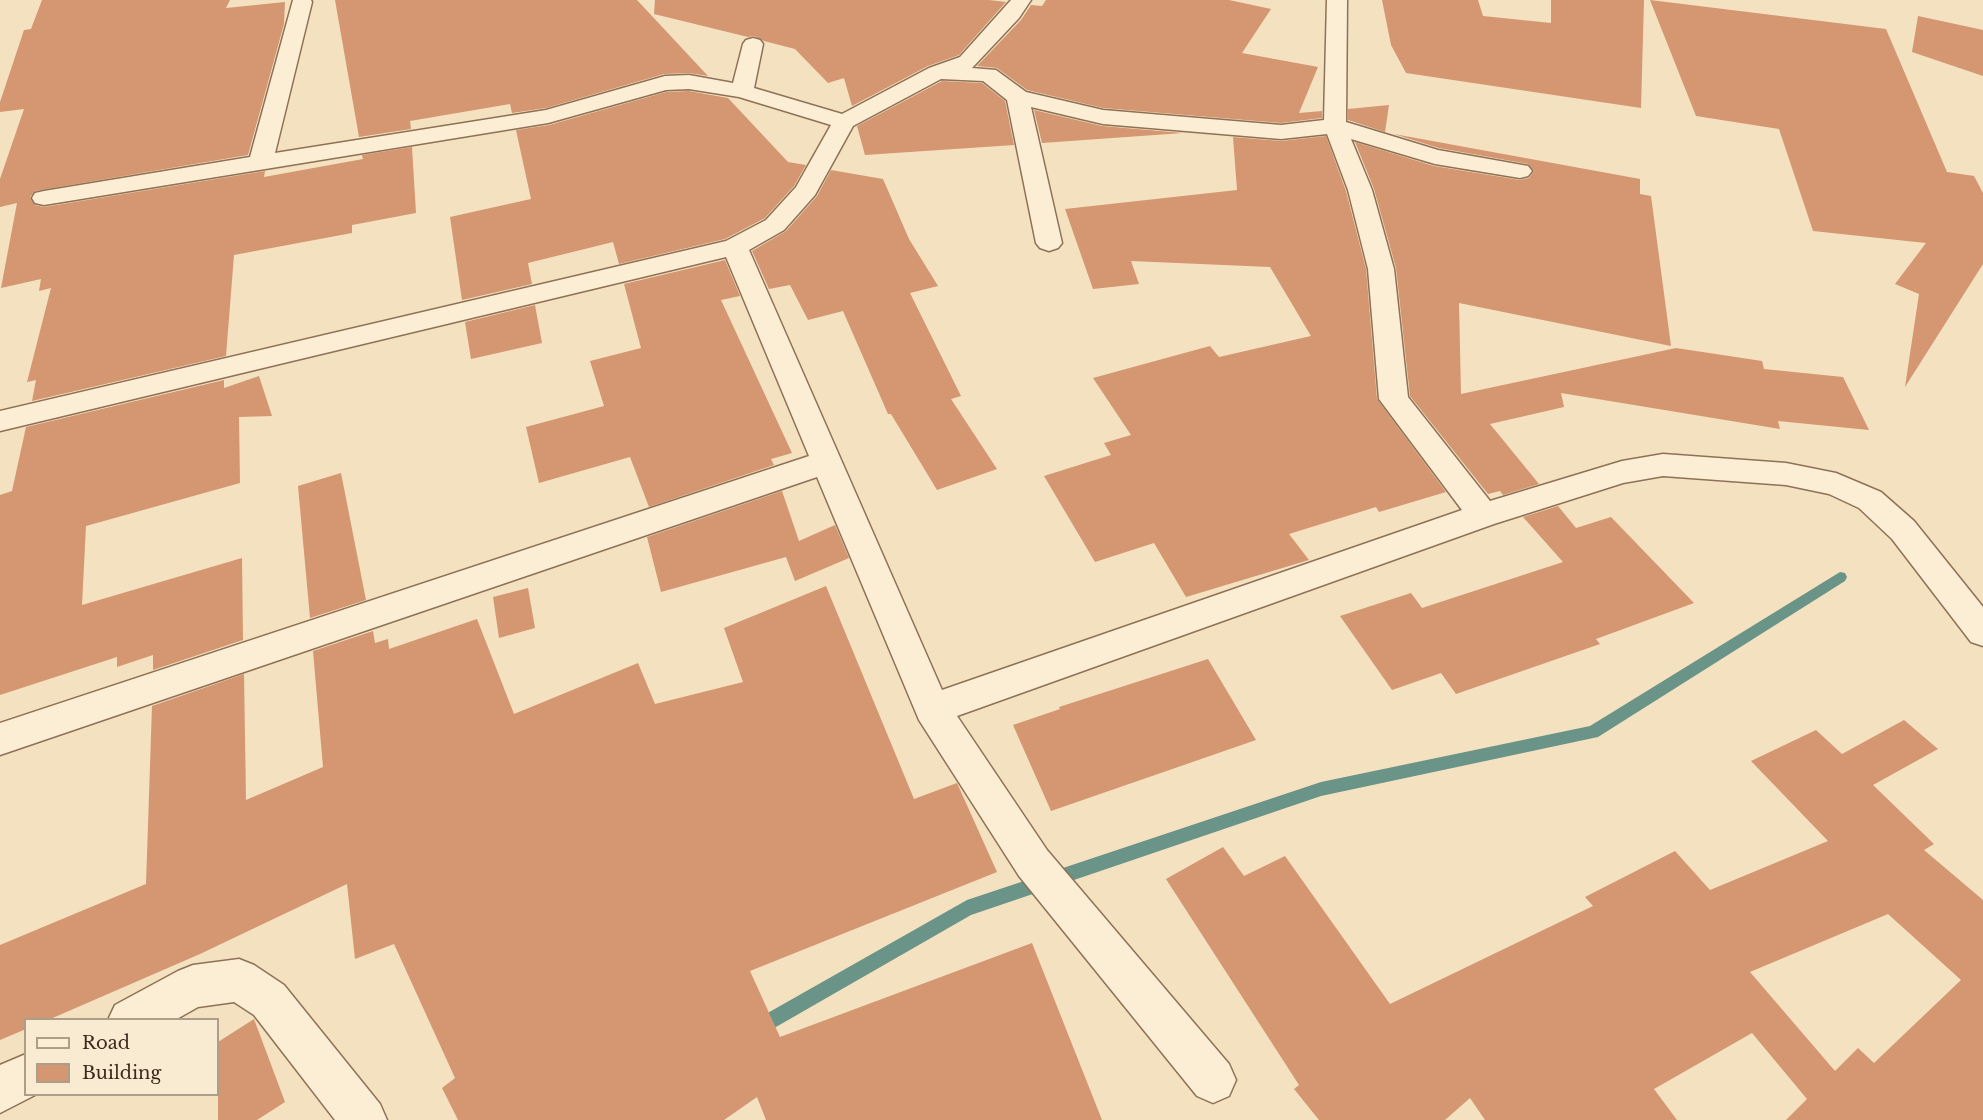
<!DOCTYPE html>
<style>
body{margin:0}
#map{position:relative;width:1983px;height:1120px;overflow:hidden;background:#f3e1c0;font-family:"Libre Baskerville",serif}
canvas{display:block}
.legend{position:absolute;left:24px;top:1018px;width:195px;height:78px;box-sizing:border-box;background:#f9ebd1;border:2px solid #ad9e89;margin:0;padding:8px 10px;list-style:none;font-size:18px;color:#3c2a1c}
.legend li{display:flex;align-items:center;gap:12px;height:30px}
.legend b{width:30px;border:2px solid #ad9e89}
</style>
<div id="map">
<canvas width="1983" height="1120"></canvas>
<ul class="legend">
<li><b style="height:8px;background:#fceed4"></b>Road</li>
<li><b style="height:16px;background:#d59672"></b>Building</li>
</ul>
</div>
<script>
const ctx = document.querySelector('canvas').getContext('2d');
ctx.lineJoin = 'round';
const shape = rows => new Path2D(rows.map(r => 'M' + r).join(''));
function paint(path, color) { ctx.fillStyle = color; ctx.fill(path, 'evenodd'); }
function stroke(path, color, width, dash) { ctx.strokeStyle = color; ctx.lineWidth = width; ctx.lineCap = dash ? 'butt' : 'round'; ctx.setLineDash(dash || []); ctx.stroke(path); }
const stream = shape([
 [1840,572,1845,573,1847,577,1845,581,1598,737,1321,796,971,915,762,1035,756,1038,750,1035,747,1029,750,1023,967,900,1321,782,1590,726,1840,572]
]);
const building = shape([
 [42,0,230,0,226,8,285,2,284,24,248,155,35,191,30,197,35,205,44,207,265,171,264,177,363,159,362,155,412,147,416,213,352,225,352,233,234,255,226,356,32,401,36,380,27,382,51,288,39,291,41,279,1,288,17,203,0,207,0,179,24,109,0,112,0,102,24,30,31,29],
 [335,0,637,0,708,76,689,73,664,74,546,108,512,113,510,104,410,121,411,129,359,137],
 [655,0,989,0,1006,2,959,55,928,66,852,106,844,78,828,83,795,49,764,41,754,36,748,37,654,14],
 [1046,0,1229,0,1271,9,1242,53,1318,67,1299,113,1322,111,1322,118,1281,123,1103,108,1027,90,997,68,977,66,1021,20,1031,5,1042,6],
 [1382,0,1478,0,1483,16,1551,23,1551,0,1644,0,1641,108,1406,73,1391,45],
 [1650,0,1886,29,1947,172,1974,176,1983,193,1983,264,1905,387,1919,294,1895,284,1926,243,1813,231,1779,129,1696,116],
 [1918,16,1983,30,1983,76,1912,52],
 [942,81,982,83,1005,101,1014,145,865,155,857,126],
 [689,91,728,98,788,162,806,165,794,186,765,218,725,239,619,264,613,242,528,263,532,284,462,300,450,217,531,199,516,130,549,125,666,92],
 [1389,105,1385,132,1348,120,1348,109],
 [1034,110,1102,126,1183,133,1042,143],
 [1394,134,1640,179,1640,194,1651,196,1671,346,1459,303,1461,394,1676,348,1762,361,1764,369,1843,377,1869,430,1778,421,1780,429,1561,393,1564,407,1490,424,1539,484,1503,495,1500,491,1488,494,1410,396,1396,268,1374,189,1355,142,1434,166,1520,180,1529,178,1534,171,1528,164,1439,148],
 [1326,136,1346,191,1366,269,1377,399,1446,492,1379,512,1376,507,1289,534,1309,560,1186,597,1154,543,1095,562,1044,476,1111,455,1104,443,1131,435,1093,378,1210,346,1219,357,1311,336,1270,267,1131,261,1139,284,1093,289,1065,209,1237,190,1233,137,1281,141],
 [831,170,883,179,909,239,938,286,910,293,961,396,951,399,997,469,937,490,891,414,888,414,843,311,808,320,790,285,769,289,752,251,786,231,817,196],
 [725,260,740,296,721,300,792,453,771,459,774,465,649,507,630,457,539,483,526,427,604,406,590,361,641,348,624,284],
 [535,305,542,343,471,359,465,322],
 [259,376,272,416,239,417,240,483,86,526,82,605,242,558,243,640,153,670,153,655,117,667,117,657,0,695,0,495,12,491,26,427,224,380,224,388],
 [341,473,366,600,310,618,298,486],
 [782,491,799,541,835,525,849,558,795,581,786,557,661,592,647,537],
 [1558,506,1576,528,1611,517,1694,603,1596,639,1600,644,1456,694,1441,673,1392,690,1340,616,1411,593,1422,608,1563,562,1523,517],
 [826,586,914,799,957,783,997,872,750,971,780,1037,1032,943,1102,1120,766,1120,757,1097,724,1120,458,1120,442,1088,455,1078,394,944,355,959,347,884,200,954,48,1020,26,1020,26,1029,0,1040,0,945,146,884,152,706,244,674,246,800,323,767,313,651,373,631,375,643,388,639,389,649,477,619,514,714,638,663,655,704,743,682,724,628],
 [528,588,535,628,499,638,493,597],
 [1208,659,1256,740,1051,811,1013,725,1060,709,1059,707],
 [1904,720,1938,749,1873,785,1934,844,1924,850,1983,900,1983,1120,1786,1120,1807,1099,1752,1033,1654,1089,1677,1120,1485,1120,1470,1098,1445,1120,1319,1120,1294,1089,1299,1085,1166,879,1223,847,1244,876,1285,856,1390,1004,1593,906,1585,897,1675,851,1710,890,1828,841,1751,761,1816,730,1842,754],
 [1888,914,1961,980,1874,1063,1858,1048,1835,1071,1750,972],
 [254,1019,285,1102,257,1120,218,1120,218,1042]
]);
const minor = shape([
 [293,0,311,0,312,2,275,153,546,110,665,76,689,75,733,83,743,44,746,40,753,38,760,40,763,44,754,88,842,114,929,68,960,57,1011,0,1031,0,1019,18,972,68,996,70,1026,92,1103,110,1281,125,1324,120,1327,0,1347,0,1346,122,1438,150,1528,166,1532,171,1528,176,1520,178,1435,164,1351,139,1372,190,1394,269,1408,397,1490,501,1622,461,1663,454,1786,463,1836,473,1881,492,1914,521,1983,607,1983,646,1971,642,1892,539,1859,508,1829,494,1786,485,1663,476,1623,483,1494,524,957,716,1047,850,1229,1064,1236,1080,1229,1096,1213,1103,1197,1096,1019,876,919,720,817,477,0,755,0,723,809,456,726,257,0,431,0,411,726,241,766,220,796,187,831,125,739,97,689,89,666,90,548,123,44,205,35,203,32,198,35,193,44,191,250,157,293,0],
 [941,79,983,81,1007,100,1036,243,1040,248,1049,251,1058,248,1062,243,1031,107,1103,124,1281,139,1327,134,1348,190,1368,269,1379,399,1462,510,942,690,749,250,784,230,815,195,853,126,941,79],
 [239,959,254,965,284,985,380,1104,387,1120,335,1120,254,1015,234,1002,198,1007,175,1020,108,1020,115,1005,178,971,193,965,239,959],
 [26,1054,26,1094,37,1094,0,1113,0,1065,26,1054]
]);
paint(stream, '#699487');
paint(building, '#d59672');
stroke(minor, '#8e7156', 3);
paint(minor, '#fceed4');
</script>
